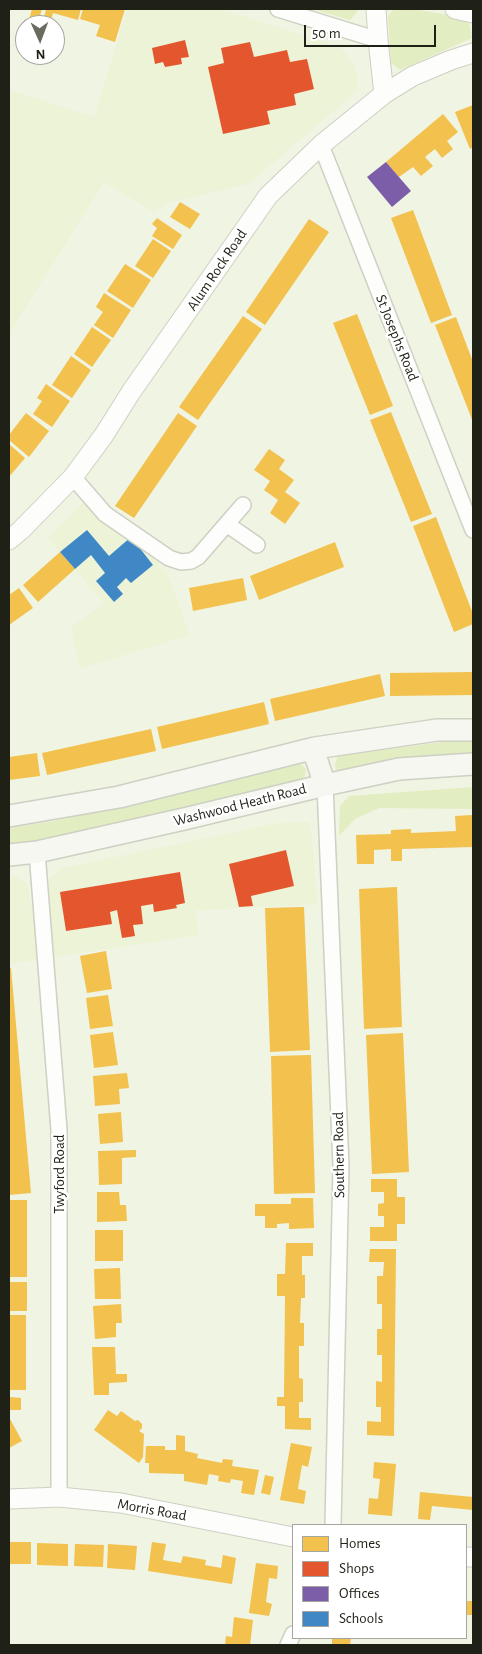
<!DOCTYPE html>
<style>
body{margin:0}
#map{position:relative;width:482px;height:1654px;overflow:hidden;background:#f0f4e2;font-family:"Alegreya Sans",sans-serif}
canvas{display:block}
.frame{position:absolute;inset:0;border:10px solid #1f2116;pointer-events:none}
.legend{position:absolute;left:292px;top:1524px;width:175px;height:115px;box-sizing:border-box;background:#fff;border:1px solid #a5a6a2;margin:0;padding:6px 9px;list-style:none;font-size:15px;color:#1f2116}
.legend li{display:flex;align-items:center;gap:10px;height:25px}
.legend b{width:25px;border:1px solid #a5a6a2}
.north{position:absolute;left:15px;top:15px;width:50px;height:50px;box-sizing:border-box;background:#fff;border:1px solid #a5a6a2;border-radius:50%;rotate:178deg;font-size:14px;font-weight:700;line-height:20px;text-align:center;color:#1f2116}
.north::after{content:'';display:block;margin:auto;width:18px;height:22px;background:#686b5d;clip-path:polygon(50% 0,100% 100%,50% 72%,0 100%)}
.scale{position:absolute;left:304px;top:25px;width:132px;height:22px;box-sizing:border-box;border:2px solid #1f2116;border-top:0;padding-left:6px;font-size:15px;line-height:18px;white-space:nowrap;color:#1f2116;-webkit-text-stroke:4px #fff;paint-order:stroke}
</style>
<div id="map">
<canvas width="482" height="1654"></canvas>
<div class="frame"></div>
<ul class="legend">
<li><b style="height:14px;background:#f2c14e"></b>Homes</li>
<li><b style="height:14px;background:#e4572e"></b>Shops</li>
<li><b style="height:14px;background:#7b5ea7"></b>Offices</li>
<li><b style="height:14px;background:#3f88c5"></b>Schools</li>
</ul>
<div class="north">N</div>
<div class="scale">50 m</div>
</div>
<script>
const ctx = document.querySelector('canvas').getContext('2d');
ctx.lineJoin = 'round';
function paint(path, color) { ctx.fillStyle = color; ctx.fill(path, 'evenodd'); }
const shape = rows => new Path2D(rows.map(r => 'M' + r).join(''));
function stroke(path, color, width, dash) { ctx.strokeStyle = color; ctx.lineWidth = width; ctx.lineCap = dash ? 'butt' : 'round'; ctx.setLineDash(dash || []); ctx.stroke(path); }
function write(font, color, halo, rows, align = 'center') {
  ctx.font = font + ' "Alegreya Sans",sans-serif'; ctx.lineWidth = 5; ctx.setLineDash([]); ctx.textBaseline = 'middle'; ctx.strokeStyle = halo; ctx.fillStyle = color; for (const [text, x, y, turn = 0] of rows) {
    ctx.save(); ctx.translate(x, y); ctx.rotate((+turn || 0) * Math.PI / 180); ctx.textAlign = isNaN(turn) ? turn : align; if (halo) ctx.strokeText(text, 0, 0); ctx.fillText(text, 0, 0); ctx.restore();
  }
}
const built = shape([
 [127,9,219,9,339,46,354,64,358,79,356,92,248,184,168,203,154,212,104,182,9,334,9,90,92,116,95,115],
 [88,498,156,557,155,560,167,574,190,635,82,668,79,665,71,627,104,603,48,538],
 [309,822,312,838,317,904,196,910,198,935,9,964,9,877,17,877,27,884,32,911,50,909,49,879,63,868,278,823]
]);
const green = shape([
 [312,9,357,9,357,12,350,20],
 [393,9,413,9,460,17,469,24,472,38,400,70,391,63,388,17],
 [473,738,473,754,414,758,343,770,336,770,335,764,338,756],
 [301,764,306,769,304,779,162,815,9,847,9,828,54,821],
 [473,787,473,809,379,808,355,819,339,836,340,806,349,796]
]);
const homes = shape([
 [32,9,42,9,38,23,29,20],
 [46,9,81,9,78,20,53,13,51,20,44,18],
 [83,9,125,9,115,42,96,36,100,25,80,19],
 [473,105,473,147,470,149,455,112],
 [443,114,458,132,447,141,453,149,442,158,435,149,425,157,433,166,421,176,413,167,399,177,386,162],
 [180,202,200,214,190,229,170,217],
 [413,210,452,315,431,323,391,218],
 [157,218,182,235,173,249,152,236,157,228,152,224],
 [309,219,329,232,265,325,246,312],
 [153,239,171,251,153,278,135,266],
 [125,264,151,280,133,308,107,291],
 [104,293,131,310,113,338,94,325,103,312,96,307],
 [357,314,393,406,370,415,333,323],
 [243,316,262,329,198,420,179,407],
 [456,317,473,362,473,422,435,325],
 [92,327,111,340,92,367,74,354],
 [71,356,91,370,72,398,52,385],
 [46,384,70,401,52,427,33,414,42,401,37,398],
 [391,412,432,514,411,522,370,420],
 [26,413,49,431,29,457,9,440,9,435],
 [178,413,197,426,134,518,115,506],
 [9,444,25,458,9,477],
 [269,449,285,460,279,469,294,480,285,492,300,503,285,524,270,513,278,500,264,490,270,481,254,470],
 [436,517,473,614,473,624,454,632,413,526],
 [335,542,344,567,259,600,250,576],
 [60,552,75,569,38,602,23,585],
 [243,578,247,600,193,611,189,588],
 [19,588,33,608,9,625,9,595],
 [473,672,473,695,390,696,390,673],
 [380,674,385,696,275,721,270,699],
 [264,702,269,724,162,749,157,727],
 [151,729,156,751,47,775,42,753],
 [37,753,40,776,9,780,9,757],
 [472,815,473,847,402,849,402,861,391,861,391,849,374,850,374,864,357,864,356,835,391,834,391,830,411,829,411,833,456,831,455,816],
 [397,887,402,1027,364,1029,359,889],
 [304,907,310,1050,270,1052,265,908],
 [106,951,112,989,87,993,80,956],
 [9,968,11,968,31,1193,9,1195],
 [108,995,113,1026,90,1029,86,998],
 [113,1032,118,1065,94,1068,90,1035],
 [403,1033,409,1172,372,1174,366,1035],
 [311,1055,315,1193,274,1194,271,1056],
 [127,1073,129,1088,119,1089,120,1104,95,1106,93,1076],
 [121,1112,123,1142,100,1144,98,1114],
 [136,1150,136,1157,122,1158,122,1184,99,1185,98,1151],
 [371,1179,397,1179,397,1197,405,1197,405,1224,397,1224,397,1241,370,1241,370,1227,384,1227,384,1216,378,1216,378,1204,384,1203,384,1192,371,1192],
 [97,1192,119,1192,120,1205,126,1205,127,1221,97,1222],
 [291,1198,313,1198,314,1228,289,1229,289,1223,277,1224,277,1228,265,1228,265,1216,255,1216,255,1204,291,1204],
 [9,1200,27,1200,27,1277,9,1277],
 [95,1230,123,1230,123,1261,95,1261],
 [286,1243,313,1243,313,1256,302,1256,302,1275,305,1275,305,1298,301,1298,300,1323,304,1323,304,1346,299,1346,299,1378,303,1379,303,1402,299,1402,299,1418,311,1418,311,1430,285,1429,285,1406,277,1406,277,1397,284,1397,285,1296,277,1296,277,1274,285,1274],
 [370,1249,396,1249,394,1436,367,1435,367,1421,381,1422,381,1407,376,1407,376,1381,382,1382,382,1355,377,1355,377,1329,382,1329,382,1304,377,1304,377,1276,383,1276,384,1262,369,1262],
 [120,1268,121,1299,95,1299,94,1269],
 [9,1282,27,1282,27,1311,9,1311],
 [121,1304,122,1323,116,1323,116,1337,95,1339,93,1306],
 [9,1315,26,1315,26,1390,9,1390],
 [92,1347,115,1347,116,1374,127,1374,127,1382,109,1383,109,1395,94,1395],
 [10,1397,21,1398,21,1410,9,1410],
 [108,1410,117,1416,121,1411,135,1421,138,1420,142,1424,142,1428,139,1431,144,1434,143,1457,139,1463,94,1430],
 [9,1417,22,1441,9,1448],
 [176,1435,185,1436,185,1451,198,1454,197,1458,222,1463,223,1459,233,1460,232,1466,259,1470,254,1495,241,1493,243,1481,231,1479,230,1483,218,1481,219,1476,209,1474,207,1485,184,1481,184,1474,149,1473,149,1463,145,1463,146,1446,165,1446,165,1450,176,1450],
 [291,1443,312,1447,308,1467,302,1465,298,1489,306,1491,304,1504,280,1500],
 [374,1462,396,1464,392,1516,368,1514,369,1498,378,1499,380,1479,373,1478],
 [265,1475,274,1477,270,1495,261,1493],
 [420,1492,473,1497,473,1510,432,1506,430,1520,418,1519],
 [9,1542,31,1542,31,1564,9,1564],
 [152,1542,166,1544,163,1560,181,1563,183,1556,206,1560,205,1565,221,1568,223,1555,236,1558,232,1584,148,1571],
 [37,1543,68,1544,68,1566,37,1565],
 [75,1544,104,1545,103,1567,74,1566],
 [108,1544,137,1546,135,1570,107,1568],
 [256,1563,278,1566,277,1579,269,1578,266,1602,272,1604,269,1616,249,1613],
 [466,1601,473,1601,473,1615,466,1615],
 [234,1617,253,1620,250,1645,225,1645,226,1636,232,1637],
 [332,1638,351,1638,350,1645,332,1645]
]);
const shops = shape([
 [185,40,189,57,181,58,182,64,165,67,163,62,155,64,152,48],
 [250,42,254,57,287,50,290,62,307,59,314,89,294,94,296,105,267,111,270,124,223,134,208,67,224,63,221,48],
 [286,850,294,886,251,896,253,906,239,907,229,864],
 [180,872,185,903,176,905,177,908,154,912,153,904,141,906,143,924,133,925,135,936,122,938,117,910,110,912,112,924,66,931,60,892]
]);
const offices = shape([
 [386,162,411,191,392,207,367,177]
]);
const schools = shape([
 [87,530,109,556,131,537,153,565,131,583,126,578,117,587,123,594,114,602,96,581,105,573,91,555,75,569,60,552]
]);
const minor = shape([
 [278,9,378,40],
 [321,145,473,530],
 [73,477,105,514,169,558,181,562,191,561,198,557,243,505],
 [228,525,257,545],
 [325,785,341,1166,333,1525],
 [37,852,59,1130,59,1497],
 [288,1645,293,1634]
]);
const tertiary = shape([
 [376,9,378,40,384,94],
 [455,9,473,13],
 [9,540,21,530,73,477,104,435,131,392,268,196,321,145,384,94,413,76,451,60,473,53],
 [9,1499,59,1497,121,1503,293,1537],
 [466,1557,473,1557]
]);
const secondary = shape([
 [313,749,325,785],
 [9,816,119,797,315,748,437,730,473,730],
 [9,855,37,852,184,819,325,785,399,769,473,764]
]);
const streetNames = [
 ["Alum Rock Road",217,270,-56],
 ["St Josephs Road",397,338,68],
 ["Washwood Heath Road",240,805,-14],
 ["Southern Road",339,1155,-91],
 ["Twyford Road",59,1174,-90],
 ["Morris Road",152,1510,10]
];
paint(built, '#ecf3d6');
paint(green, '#e3edc2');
paint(homes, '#f2c14e');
paint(shops, '#e4572e');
paint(offices, '#7b5ea7');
paint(schools, '#3f88c5');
stroke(minor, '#cdd0c3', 18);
stroke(tertiary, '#cdd0c3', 21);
stroke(secondary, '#cdd0c3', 24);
stroke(minor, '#fdfdfb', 15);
stroke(tertiary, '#fdfdfb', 19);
stroke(secondary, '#f5f7f0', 21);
write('15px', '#1f2116', '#fff', streetNames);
</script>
